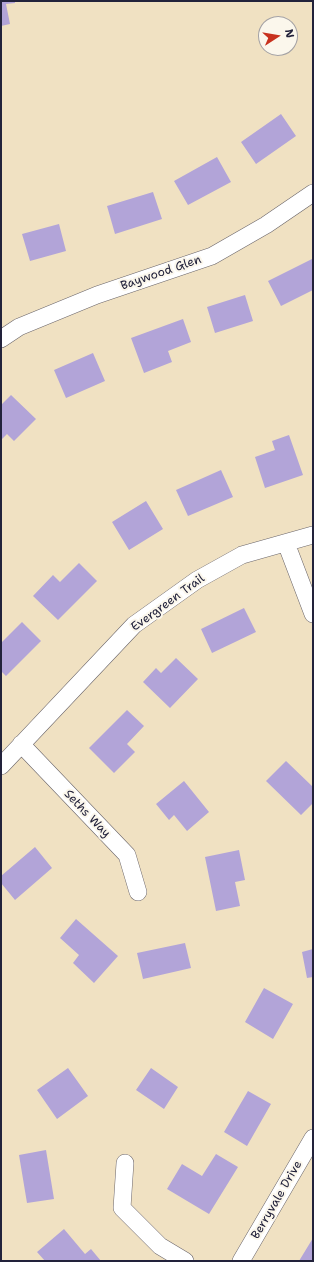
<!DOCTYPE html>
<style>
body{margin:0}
#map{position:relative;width:314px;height:1262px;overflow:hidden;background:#f0e1c2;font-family:"Shantell Sans",sans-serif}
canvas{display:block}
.frame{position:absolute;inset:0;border:2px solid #22223b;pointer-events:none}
.north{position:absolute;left:258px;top:16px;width:40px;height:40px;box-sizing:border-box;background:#fbf7ec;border:1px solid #a4a2a5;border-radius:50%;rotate:78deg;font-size:11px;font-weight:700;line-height:16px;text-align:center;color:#22223b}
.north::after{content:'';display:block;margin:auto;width:14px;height:18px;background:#c8321e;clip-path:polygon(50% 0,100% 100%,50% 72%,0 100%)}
</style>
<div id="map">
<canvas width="314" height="1262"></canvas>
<div class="frame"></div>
<div class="north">N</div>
</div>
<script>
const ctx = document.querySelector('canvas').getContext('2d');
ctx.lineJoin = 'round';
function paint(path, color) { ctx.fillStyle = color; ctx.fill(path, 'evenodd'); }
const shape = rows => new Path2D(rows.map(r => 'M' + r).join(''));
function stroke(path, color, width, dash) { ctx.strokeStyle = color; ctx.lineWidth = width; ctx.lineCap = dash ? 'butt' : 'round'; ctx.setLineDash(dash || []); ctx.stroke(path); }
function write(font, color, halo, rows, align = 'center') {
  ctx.font = font + ' "Shantell Sans",sans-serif'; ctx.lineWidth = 4; ctx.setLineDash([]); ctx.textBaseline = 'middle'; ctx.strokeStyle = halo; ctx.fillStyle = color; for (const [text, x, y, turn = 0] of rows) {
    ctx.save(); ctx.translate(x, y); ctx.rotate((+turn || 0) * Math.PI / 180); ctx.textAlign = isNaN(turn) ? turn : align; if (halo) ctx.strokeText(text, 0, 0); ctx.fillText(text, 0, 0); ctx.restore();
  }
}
const building = shape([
 [1,1,15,1,15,3,6,4,10,24,1,26],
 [281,114,296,136,256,164,241,142],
 [217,157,231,182,188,205,174,181],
 [153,192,162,219,115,234,107,206],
 [59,224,66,251,30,261,22,234],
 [312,259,313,290,281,306,268,281],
 [245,295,253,321,215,333,207,307],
 [183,319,191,342,168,351,172,362,144,373,131,338],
 [93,353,105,381,66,398,54,370],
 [11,395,36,419,14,441,7,434,1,440,1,405],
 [289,435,303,475,265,488,255,457,275,450,272,441],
 [221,470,233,497,188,516,176,490],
 [146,501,163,529,129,550,112,522],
 [79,563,97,581,58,620,33,596,53,575,60,582],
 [244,608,256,632,212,653,201,629],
 [22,622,41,641,6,676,1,671,1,643],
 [176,658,198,679,170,708,143,682,156,668,161,673],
 [127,710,144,726,127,744,135,752,114,773,89,748],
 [286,761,313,787,313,803,301,815,266,781],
 [184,781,209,812,187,831,174,815,169,820,156,804],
 [35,847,52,868,15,900,1,883,1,876],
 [239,850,245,880,235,882,240,906,216,911,205,857],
 [76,919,118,956,94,983,73,963,79,955,60,938],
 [185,943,191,968,143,979,137,953],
 [313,949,313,977,307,978,302,952],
 [264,988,293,1004,273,1039,245,1022],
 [68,1068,88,1096,57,1119,37,1090],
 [151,1068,178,1087,164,1109,136,1090],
 [248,1091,271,1104,247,1146,224,1132],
 [46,1150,54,1199,27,1203,19,1155],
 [216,1154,238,1167,209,1214,167,1189,182,1164,202,1176],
 [64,1229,85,1254,91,1249,101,1261,45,1261,37,1252],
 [313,1238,313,1261,299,1261]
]);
const street = shape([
 [1,339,19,327,97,295,212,256,266,225,313,193],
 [286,543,313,614],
 [21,744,127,855,138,892],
 [1,766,134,625,197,580,242,555,313,535],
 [125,1163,122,1208,160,1246,185,1261],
 [241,1261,313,1138]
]);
const streetNames = [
 ["Baywood Glen",161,273,-19],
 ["Evergreen Trail",168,603,-36],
 ["Seths Way",87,814,46],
 ["Berryvale Drive",277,1200,-60]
];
paint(building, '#b2a4d8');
stroke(street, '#6a656a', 18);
stroke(street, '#fff', 17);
write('12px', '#22223b', '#fbf7ec', streetNames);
</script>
